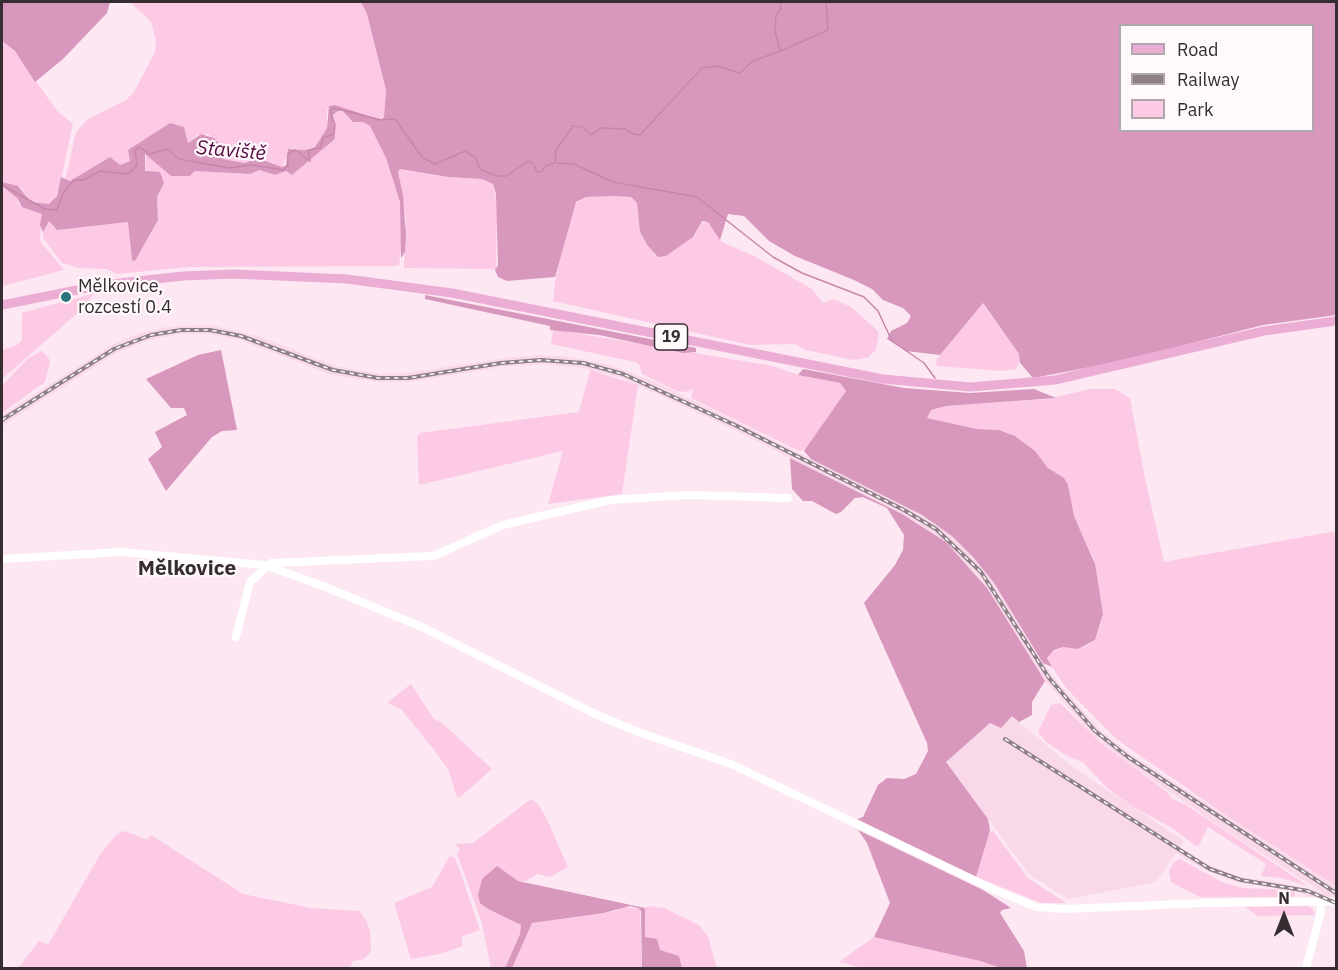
<!DOCTYPE html>
<meta charset="utf-8">
<style>
body{margin:0}
#map{position:relative;width:1338px;height:970px;overflow:hidden;background:#fce7f2;font-family:"IBM Plex Sans",sans-serif}
canvas{display:block}
.frame{position:absolute;inset:0;border:3px solid #362d32;pointer-events:none}
.legend{position:absolute;left:1119px;top:24px;width:195px;height:108px;box-sizing:border-box;background:#fff9fc;border:2px solid #afa7ab;margin:0;padding:8px 10px;list-style:none;font-size:18px;color:#362d32}
.legend li{display:flex;align-items:center;gap:12px;height:30px}
.legend b{width:30px;border:2px solid #afa7ab}
.north{position:absolute;left:1254px;top:886px;width:60px;height:60px;-webkit-text-stroke:4px #fff9fc;paint-order:stroke;rotate:0deg;font-size:16px;font-weight:700;line-height:24px;text-align:center;color:#362d32}
.north::after{content:'';display:block;margin:auto;width:21px;height:27px;background:#362d32;clip-path:polygon(50% 0,100% 100%,50% 72%,0 100%)}
</style>
<div id="map">
<canvas width="1338" height="970"></canvas>
<div class="frame"></div>
<ul class="legend">
<li><b style="height:8px;background:#ebadd3"></b>Road</li>
<li><b style="height:8px;background:#8e7f87"></b>Railway</li>
<li><b style="height:16px;background:#fdcae6"></b>Park</li>
</ul>
<div class="north">N</div>
</div>
<script>
const ctx = document.querySelector('canvas').getContext('2d');
ctx.lineJoin = 'round';
function paint(path, color) { ctx.fillStyle = color; ctx.fill(path, 'evenodd'); }
const shape = rows => new Path2D(rows.map(r => 'M' + r).join(''));
function stroke(path, color, width, dash) { ctx.strokeStyle = color; ctx.lineWidth = width; ctx.lineCap = dash ? 'butt' : 'round'; ctx.setLineDash(dash || []); ctx.stroke(path); }
function write(font, color, halo, rows, align = 'center') {
  ctx.font = font + ' "IBM Plex Sans",sans-serif'; ctx.lineWidth = 4.5; ctx.setLineDash([]); ctx.textBaseline = 'middle'; ctx.strokeStyle = halo; ctx.fillStyle = color; for (const [text, x, y, turn = 0] of rows) {
    ctx.save(); ctx.translate(x, y); ctx.rotate((+turn || 0) * Math.PI / 180); ctx.textAlign = isNaN(turn) ? turn : align; if (halo) ctx.strokeText(text, 0, 0); ctx.fillText(text, 0, 0); ctx.restore();
  }
}
const built = shape([
 [210,325,258,336,335,366,379,374,407,373,514,357,541,355,570,357,610,365,656,382,906,506,952,535,973,557,994,583,1052,676,1098,728,1130,754,1336,887,1336,906,1294,891,1236,882,1201,868,1176,853,1156,882,1068,899,1029,874,946,762,990,723,1012,716,1070,765,1184,841,1180,848,1199,861,1238,877,1283,883,1323,893,1222,828,1125,761,1092,734,1045,681,977,575,933,533,902,514,735,430,622,378,583,368,541,364,501,367,408,382,378,382,332,375,240,340,209,334,181,334,152,339,116,353,2,426,2,415,112,345,137,334,166,327]
]);
const green = shape([
 [130,2,361,2,367,14,386,90,384,117,381,120,367,117,335,105,327,110,327,128,315,147,305,150,291,148,282,167,262,159,253,158,244,163,223,159,221,155,222,147,208,134,197,135,188,143,184,127,164,129,128,150,130,161,120,165,110,157,70,181,65,181,76,132,88,119,126,100,134,92,155,52,156,40,151,22],
 [2,41,15,51,57,111,73,124,59,189,54,200,49,204,31,202,21,188,2,182],
 [338,111,346,112,353,122,363,122,370,126,386,158,400,202,402,237,399,266,188,267,117,274,106,269,79,268,62,263,43,238,43,232,49,221,57,230,128,222,135,261,158,220,157,197,164,183,145,171,146,153,171,176,190,176,195,171,249,174,259,170,275,175,286,171,292,175,335,139,333,115],
 [400,169,448,177,482,179,493,184,497,204,496,269,404,268,406,218,398,172],
 [2,186,17,198,19,205,42,213,40,241,64,270,2,286],
 [614,196,631,197,637,203,640,232,655,255,666,256,695,235,700,223,708,222,722,242,754,256,812,289,823,303,833,299,851,307,879,332,876,350,867,358,853,360,806,350,795,344,750,345,553,301,557,268,573,205,586,197],
 [95,293,81,310,2,379,2,350,17,345,22,340,22,313],
 [982,303,1019,354,1020,360,1016,369,1001,371,937,366,936,360],
 [557,330,773,366,798,375,840,383,846,391,806,449,799,451,691,398,693,388,687,392,677,391,642,374,639,364,635,362,551,344,553,331],
 [42,351,48,357,50,362,45,382,2,413,2,386,28,358],
 [590,370,638,385,622,494,548,504,563,451,419,485,417,437,420,433,579,412],
 [1089,389,1115,389,1130,398,1145,478,1164,562,1336,531,1336,886,1224,814,1115,738,1067,689,1048,661,1049,654,1063,647,1078,649,1090,644,1095,640,1102,619,1094,560,1074,516,1064,478,1048,468,1035,451,1015,436,999,430,977,429,927,418,931,410,946,406,1049,399],
 [411,684,434,719,442,723,492,769,460,797,457,797,448,769,435,751,401,709,387,703],
 [1060,703,1100,742,1168,793,1171,798,1186,805,1308,886,1281,878,1261,876,1266,864,1208,827,1198,847,1196,846,1172,828,1132,806,1107,788,1083,762,1067,756,1047,743,1038,732,1051,705],
 [531,799,537,803,546,817,568,867,550,877,537,874,526,881,518,881,510,876,482,879,478,895,488,909,521,925,520,934,505,968,491,968,481,920,457,854,460,849,455,844,473,843],
 [125,831,147,840,151,835,243,894,311,908,359,911,366,920,370,931,371,951,364,959,353,961,350,968,18,968,39,941,48,945,101,853,117,834],
 [993,831,1028,878,1066,903,1041,903,976,877,988,832],
 [450,856,455,858,461,874,480,930,461,937,463,946,440,954,411,959,394,903,432,887],
 [1180,859,1222,882,1242,888,1289,890,1294,891,1295,895,1294,897,1200,897,1171,882,1169,871,1174,862],
 [648,906,664,908,699,925,708,937,717,968,682,968,679,956,662,952,658,948,658,941,645,937,644,909],
 [1308,906,1313,909,1315,915,1258,916,1245,907],
 [625,907,640,909,642,968,512,968,532,923,612,912],
 [874,937,980,961,1001,968,863,968,839,962]
]);
const forest = shape([
 [2,2,110,2,107,13,63,59,35,82,15,51,2,41],
 [361,2,1336,2,1336,315,1263,325,1122,361,1033,378,1020,363,1019,354,983,303,940,355,906,351,887,339,891,331,907,323,911,316,903,308,883,300,872,289,854,280,795,256,769,241,744,216,728,214,720,240,708,222,702,221,693,237,666,256,658,257,648,246,640,232,637,203,631,197,614,196,586,197,576,202,555,277,507,281,498,277,495,270,498,265,496,194,493,184,482,179,448,177,400,169,398,172,403,195,406,235,405,252,401,258,400,202,386,158,370,126,363,122,353,122,343,111,338,111,333,115,335,139,292,175,286,171,275,175,259,170,250,174,195,171,190,176,171,176,145,154,145,171,160,172,164,183,157,197,158,220,135,261,132,260,128,222,57,230,49,221,43,232,40,225,42,214,22,207,17,198,2,186,2,182,18,186,31,202,49,204,57,196,61,177,70,181,110,157,120,165,130,161,128,150,170,123,184,127,188,143,201,134,214,138,222,147,221,155,223,159,244,163,258,158,282,167,286,165,288,149,308,150,315,147,327,128,329,106,335,105,381,120,384,117,386,90,367,14],
 [1120,26,1312,26,1312,130,1120,130],
 [425,295,696,348,696,352,683,353,599,335,550,330,550,326,425,299],
 [221,350,237,430,222,431,212,437,166,491,148,459,162,447,155,432,187,415,184,408,171,408,146,379,198,355],
 [803,369,904,388,970,393,1034,389,1056,398,946,406,931,410,927,418,977,429,999,430,1015,436,1035,451,1048,468,1064,478,1068,485,1074,516,1095,564,1103,614,1095,640,1078,649,1063,647,1054,650,1047,658,1052,667,1043,663,994,583,973,557,952,536,922,515,811,459,804,451,846,391,840,383,798,375],
 [790,458,902,514,946,542,987,588,1045,681,1032,702,1032,715,1019,722,1012,716,1001,728,990,723,946,762,988,819,990,830,976,877,857,819,863,817,878,785,887,778,904,779,916,774,928,751,927,743,864,603,895,565,903,550,904,535,887,508,863,497,855,498,841,512,836,514,812,501,803,501,792,489],
 [858,830,983,890,1011,908,1002,910,1000,913,1024,951,1027,968,1001,968,980,961,874,937,890,903,867,843],
 [497,866,518,881,645,908,645,937,657,939,660,950,679,956,682,968,642,968,641,911,638,908,630,906,604,913,532,923,512,968,505,968,520,934,521,925,488,909,480,903,478,895,482,879]
]);
const stream = shape([
 [781,51,828,30,826,2],
 [557,163,574,164,613,182,697,197,773,257,802,273,864,297,878,311,892,341,924,363,935,378],
 [2,185,45,209,57,210,63,193,74,180,84,180,100,171,127,174,132,171,137,165,135,151,139,147,150,154,167,149,179,159,229,168,252,165,284,170,288,165,288,154,295,150,310,161,308,150,320,148,323,138,334,134,335,125,330,111,334,108,381,120,395,119,422,157,435,164,465,151,475,157,480,169,496,176,507,176,528,161,533,163,537,172,541,172,546,166,555,163,556,150,573,126,582,127,591,135,601,128,625,129,633,134,640,135,702,68,717,66,740,73,753,61,780,51,775,31,776,15,781,9,780,2]
]);
const minor = shape([
 [2,559,121,552,265,565,323,586,422,627,595,714,638,732,731,764,995,890,1036,907,1065,909,1204,903,1336,901],
 [236,637,250,582,271,563,433,556,503,525,610,500,689,495,788,498],
 [1306,968,1321,911,1320,901]
]);
const major = shape([
 [2,305,102,285,183,276,233,274,347,279,452,293,883,379,970,387,1055,380,1264,331,1336,321]
]);
const rail = shape([
 [2,420,114,349,151,335,181,330,210,330,241,336,333,370,378,378,408,378,501,363,541,360,583,363,623,374,737,426,904,510,936,529,981,572,1049,678,1095,731,1128,757,1336,893],
 [1005,739,1210,869,1241,880,1308,891,1336,903]
]);
const markers = [
 [66,297,6,"#2d757e"]
];
const shields = [
 [671,337,33]
];
const shieldNames = [
 ["19",671,337]
];
const poiNames = [
 ["Mělkovice,",78,287],
 ["rozcestí 0.4",78,308]
];
const waterNames = [
 ["Staviště",231,151,5]
];
const quarterNames = [
 ["Mělkovice",187,569]
];
paint(built, '#f9d8ea');
paint(green, '#fdcae6');
paint(forest, '#d897bc');
stroke(stream, '#c787ac', 1.5);
stroke(minor, '#fff', 8);
stroke(major, '#ebadd3', 9);
stroke(rail, '#8e7f87', 4);
stroke(rail, '#fff9fc', 1.5, [4.5]);
for (const [x, y, r, color] of markers) { const dot = new Path2D(); dot.arc(x, y, r, 0, 2 * Math.PI); ctx.fillStyle = color; ctx.fill(dot); stroke(dot, '#fff9fc', 2); }
for (const [x, y, w] of shields) { const box = new Path2D(); box.roundRect(x - w / 2, y - 13, w, 26, 4.5); ctx.fillStyle = '#fff9fc'; ctx.fill(box); stroke(box, '#362d32', 1.5); }
write('bold 16px', '#362d32', null, shieldNames);
write('18px', '#362d32', '#fff9fc', poiNames, 'left');
write('italic 20px', '#56093f', '#fff9fc', waterNames);
write('bold 21px', '#362d32', '#fff9fc', quarterNames);
</script>
